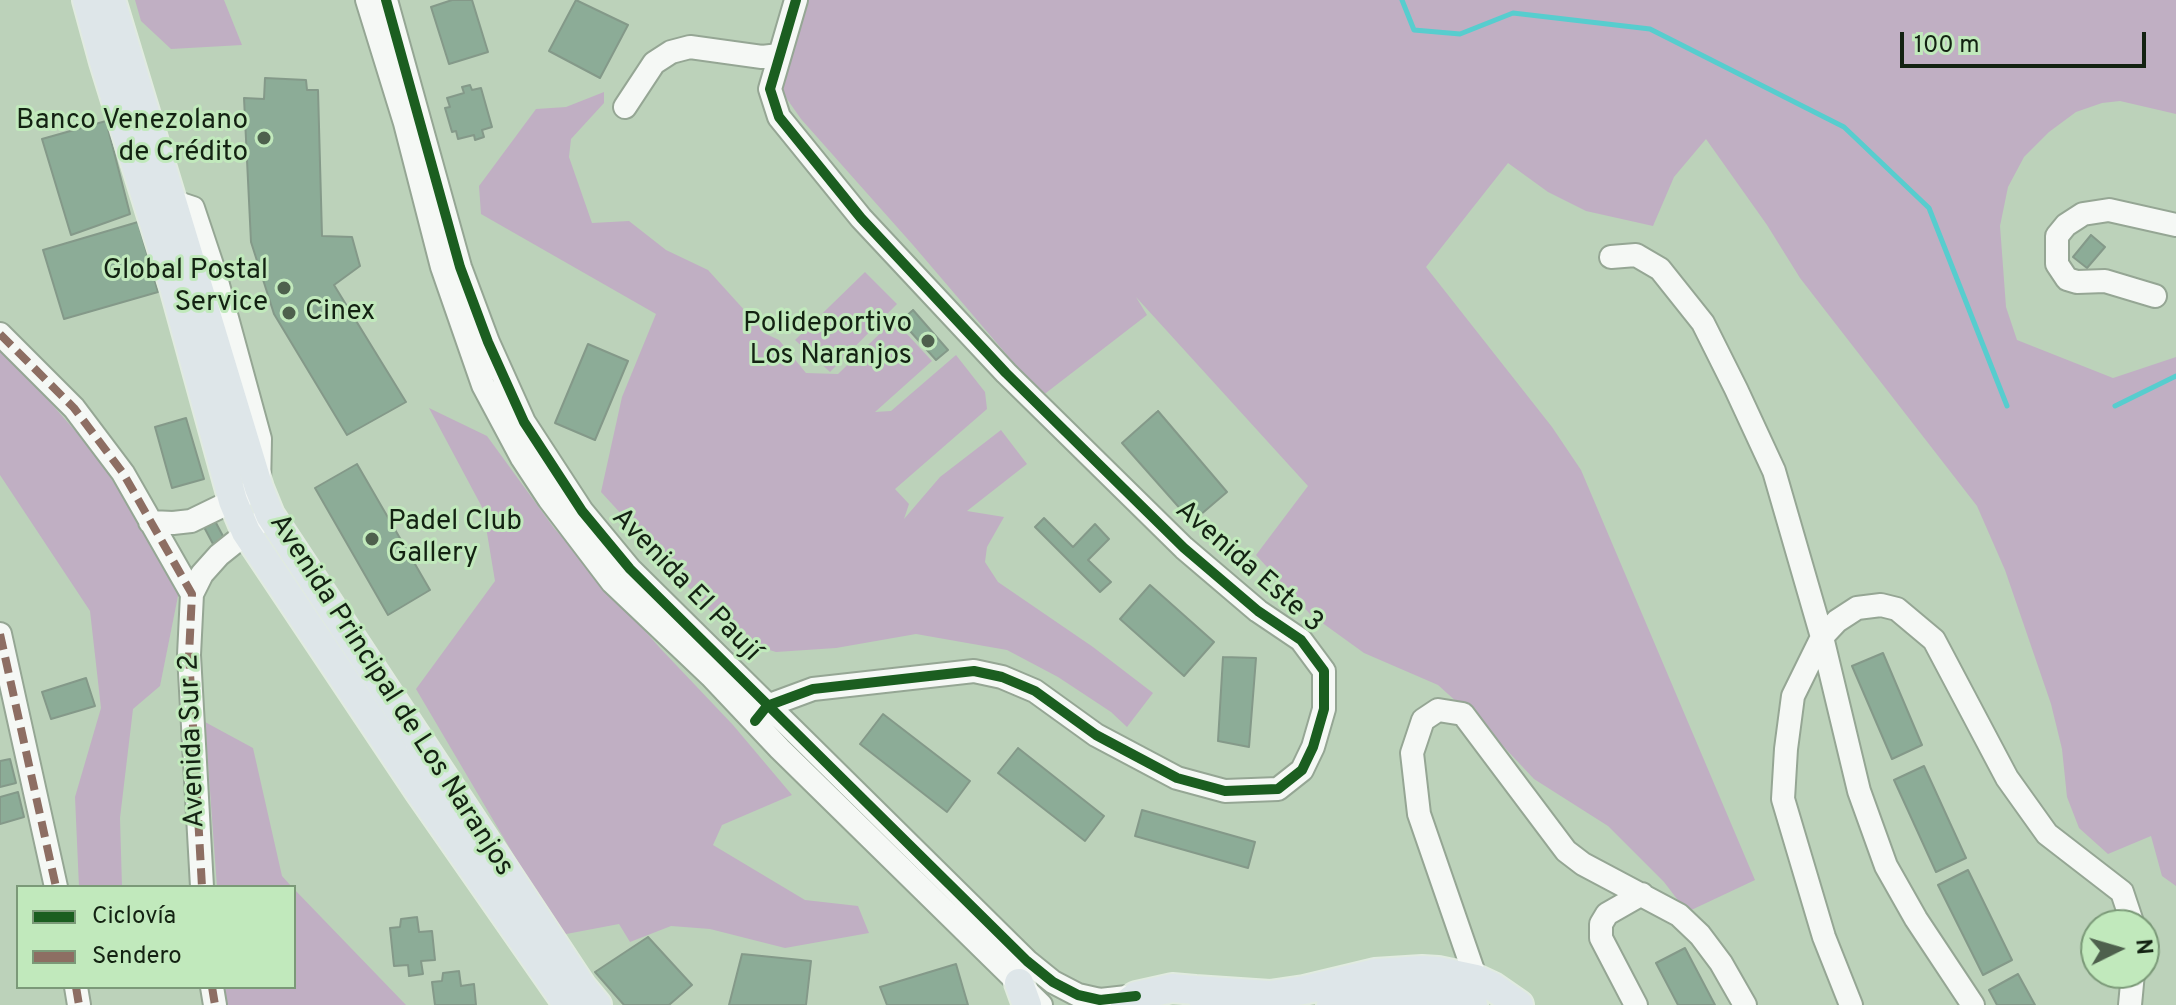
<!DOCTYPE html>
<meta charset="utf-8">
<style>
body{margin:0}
#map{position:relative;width:2176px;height:1005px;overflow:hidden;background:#bcd2ba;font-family:Overpass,sans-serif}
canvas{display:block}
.legend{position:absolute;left:16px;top:885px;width:280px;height:104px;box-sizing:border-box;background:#c1e9bc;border:2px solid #7b9978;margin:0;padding:10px 14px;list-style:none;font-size:24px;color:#132212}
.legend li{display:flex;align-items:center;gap:16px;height:40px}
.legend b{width:40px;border:2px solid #7b9978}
.north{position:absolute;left:2080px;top:909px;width:80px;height:80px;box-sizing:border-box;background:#c1e9bc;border:2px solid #7b9978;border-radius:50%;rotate:85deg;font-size:22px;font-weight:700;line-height:32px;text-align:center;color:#132212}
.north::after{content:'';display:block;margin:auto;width:28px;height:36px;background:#4e604d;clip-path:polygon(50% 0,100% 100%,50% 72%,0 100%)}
.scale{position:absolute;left:1900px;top:32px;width:246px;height:36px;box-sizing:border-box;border:4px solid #132212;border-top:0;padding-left:10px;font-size:24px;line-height:28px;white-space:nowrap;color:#132212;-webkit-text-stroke:6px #c1e9bc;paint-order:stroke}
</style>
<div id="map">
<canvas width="2176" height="1005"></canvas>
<ul class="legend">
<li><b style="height:10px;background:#1b5e20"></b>Ciclovía</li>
<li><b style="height:10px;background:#8d6e63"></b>Sendero</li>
</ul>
<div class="north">N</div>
<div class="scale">100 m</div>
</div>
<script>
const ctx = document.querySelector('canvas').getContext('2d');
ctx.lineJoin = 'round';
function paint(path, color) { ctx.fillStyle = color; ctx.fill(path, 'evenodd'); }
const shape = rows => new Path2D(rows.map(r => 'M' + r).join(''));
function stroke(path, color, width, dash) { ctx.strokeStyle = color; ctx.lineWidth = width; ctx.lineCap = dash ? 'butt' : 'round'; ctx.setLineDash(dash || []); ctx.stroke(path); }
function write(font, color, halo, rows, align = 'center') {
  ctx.font = font + ' Overpass,sans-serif'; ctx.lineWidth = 6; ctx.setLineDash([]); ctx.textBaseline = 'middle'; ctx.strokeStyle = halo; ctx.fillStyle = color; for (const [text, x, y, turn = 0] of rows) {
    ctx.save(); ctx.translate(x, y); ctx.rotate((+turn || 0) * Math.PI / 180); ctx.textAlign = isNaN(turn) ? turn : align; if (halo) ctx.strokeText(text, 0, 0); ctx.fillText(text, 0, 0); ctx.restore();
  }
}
const green = shape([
 [135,0,224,0,242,45,171,49,141,21],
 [806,0,2176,0,2176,114,2120,101,2102,103,2076,112,2049,132,2024,157,2008,187,2000,226,2006,307,2017,340,2113,378,2176,357,2176,886,2162,876,2151,836,2108,854,2079,828,2067,797,2062,749,2051,704,2005,570,1977,506,1800,278,1767,225,1706,139,1674,177,1653,226,1586,211,1548,192,1508,163,1426,267,1552,427,1581,470,1755,880,1687,912,1664,882,1608,826,1534,779,1488,730,1438,685,1364,653,1310,614,1256,555,1308,486,1136,297,1147,315,1042,396,913,245,801,119,780,89],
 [604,92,604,103,571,139,569,157,592,223,629,221,666,250,708,270,766,334,779,340,806,373,838,374,894,320,932,361,875,412,891,411,956,355,985,392,987,409,895,489,909,504,904,519,940,477,1001,430,1027,464,967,511,1004,517,987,547,985,562,998,582,1093,647,1153,693,1127,727,1111,712,1058,677,1007,650,916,634,836,648,776,652,750,644,725,627,601,492,622,397,656,314,481,214,479,186,536,109,566,107],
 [865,272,897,304,830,372,795,340],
 [0,345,99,458,179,591,160,686,133,709,120,818,122,887,79,887,75,797,101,708,90,611,0,475],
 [429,408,487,436,554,528,660,648,733,725,792,795,722,825,713,845,805,900,858,906,869,933,785,948,710,929,671,926,630,942,619,924,561,935,416,689,495,581,483,509],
 [205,722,253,748,282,876,292,887,217,887],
 [294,889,406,1005,226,1005,225,987,294,987]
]);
const stream = shape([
 [1402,0,1414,30,1460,34,1513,13,1650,29,1844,127,1929,208,2007,406],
 [2115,406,2176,376]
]);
const building = shape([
 [452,0,472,0,488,52,449,64,431,7,452,0],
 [576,0,628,25,600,78,549,51,576,0],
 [265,78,306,80,307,90,318,90,322,236,352,237,360,266,334,285,406,402,347,435,274,314,251,242,244,98,264,99,265,78],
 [470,85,472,90,481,88,492,127,482,130,484,137,475,140,474,135,458,139,456,131,452,132,445,108,450,107,447,98,464,93,462,87,470,85],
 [106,121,130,214,71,235,42,139,106,121],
 [138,222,158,292,64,319,43,250,138,222],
 [2091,235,2105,247,2087,268,2073,257,2091,235],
 [913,310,948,350,936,360,901,321,913,310],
 [588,344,628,361,595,440,555,423,588,344],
 [1158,411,1227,492,1192,522,1122,443,1158,411],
 [186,418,204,479,172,488,155,427,186,418],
 [357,464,430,590,388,615,315,488,357,464],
 [1044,518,1073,547,1095,524,1109,539,1088,560,1111,582,1100,592,1035,527,1044,518],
 [215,521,224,538,213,544,204,527,215,521],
 [1150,585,1214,642,1184,676,1120,619,1150,585],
 [1883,653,1922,745,1892,759,1852,666,1883,653],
 [1223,657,1256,658,1249,747,1218,741,1223,657],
 [86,678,95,706,51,719,42,692,86,678],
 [883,714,970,781,947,812,860,744,883,714],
 [1018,748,1104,816,1085,841,998,773,1018,748],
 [10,759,16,783,0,787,0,761,10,759],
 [1924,766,1966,858,1936,872,1894,780,1924,766],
 [18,792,24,817,0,824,0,797,18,792],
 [1142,810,1255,842,1248,868,1135,836,1142,810],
 [1968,870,2012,960,1983,975,1938,885,1968,870],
 [417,917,419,932,432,931,435,960,421,961,423,974,409,976,408,965,394,966,390,928,400,927,401,919,417,917],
 [648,937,692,985,669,1005,624,1005,595,972,648,937],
 [1685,948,1715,1005,1678,1005,1656,963,1685,948],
 [742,954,811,961,806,1005,729,1005,742,954],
 [956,964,968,1005,887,1005,880,987,956,964],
 [459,971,461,986,474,984,476,1005,435,1005,432,982,442,981,443,973,459,971],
 [2018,974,2035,1005,1997,1005,1989,990,2018,974]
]);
const minor = shape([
 [367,0,405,123,442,267,483,385,522,458,549,499,612,582,711,676,780,749,1041,1005],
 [386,0,460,267,488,342,524,422,582,511,630,569,1027,961,1053,982,1078,995,1100,1000,1136,996],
 [625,107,654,63,671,52,690,47,762,57,779,55],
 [1611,257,1636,255,1660,269,1703,323,1736,389,1774,471,1822,637,1859,791,1886,866,1916,919,1973,1005],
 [2155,296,2105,281,2077,282,2067,279,2057,264,2057,236,2066,225,2083,214,2109,210,2176,225],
 [0,334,74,408,123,473,192,594],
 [150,522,173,523,191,521,259,488,260,439,215,274,193,208,172,201],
 [0,634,56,887],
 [755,721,767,706,813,689,974,671,1002,677,1035,691,1096,735,1177,778,1225,791,1278,789,1302,770,1313,747,1324,709,1324,671,1301,640,1258,611,1184,548,1006,373,861,218,779,117,770,89,796,0],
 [202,887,189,655,192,594,202,574,219,555,259,523],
 [1476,979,1419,814,1412,753,1423,720,1438,710,1463,714,1566,851,1583,864,1679,915,1700,935,1721,963,1745,1005],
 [76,987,79,1005],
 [212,987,215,1005],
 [1636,1005,1601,938,1601,924,1607,914,1642,894],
 [1851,1005,1824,937,1783,799,1786,749,1793,696,1822,637,1837,621,1857,608,1881,605,1897,609,1934,640,2007,778,2047,834,2122,892,2133,925],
 [2130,1005,2133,973]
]);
const major = shape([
 [87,0,104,62,174,287,233,501,246,532,419,791,568,1005],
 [111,0,259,488,270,515,582,987,597,1005],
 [1019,983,1027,1005],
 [1195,990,1270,995,1304,990,1375,973,1422,970,1438,971,1476,979,1493,987,1519,1005],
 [1125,1005,1136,996,1172,988,1195,990,1207,1001],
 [1331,1005,1407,991,1452,997,1473,1005]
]);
const quiet = shape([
 [0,334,74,408,123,473,192,594,189,655,202,887],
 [0,634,56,887],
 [76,987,79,1005],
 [212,987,215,1005]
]);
const cycleway = shape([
 [386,0,460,267,488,342,524,422,582,511,630,569,1027,961,1053,982,1078,995,1100,1000,1136,996],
 [755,721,767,706,813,689,974,671,1002,677,1035,691,1096,735,1177,778,1225,791,1278,789,1302,770,1313,747,1324,709,1324,671,1301,640,1258,611,1184,548,1006,373,861,218,779,117,770,89,796,0]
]);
const markers = [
 [264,138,8,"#4e604d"],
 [284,288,8,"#4e604d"],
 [289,313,8,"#4e604d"],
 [928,341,8,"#4e604d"],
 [372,539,8,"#4e604d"]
];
const poiNames = [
 ["Banco Venezolano",248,122],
 ["de Crédito",248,154],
 ["Global Postal",268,272],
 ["Service",268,304],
 ["Cinex",305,313,"left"],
 ["Polideportivo",912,325],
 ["Los Naranjos",912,357],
 ["Padel Club",388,523,"left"],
 ["Gallery",388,555,"left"]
];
const streetNames = [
 ["Avenida Este 3",1248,568,41],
 ["Avenida El Paují",685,586,46],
 ["Avenida Principal de Los Naranjos",390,696,57],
 ["Avenida Sur 2",194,741,-92]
];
paint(green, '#c0afc3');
stroke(stream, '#57cdce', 5);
paint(building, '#8cac97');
stroke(building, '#849989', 2);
stroke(minor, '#95a694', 26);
stroke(major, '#e1ebe0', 32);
stroke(minor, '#f5f8f5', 22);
stroke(major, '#dee6e9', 28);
stroke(quiet, '#8d6e63', 8, [16, 8]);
stroke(cycleway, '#1b5e20', 10);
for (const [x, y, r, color] of markers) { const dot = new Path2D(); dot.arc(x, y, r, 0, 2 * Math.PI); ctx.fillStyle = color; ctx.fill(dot); stroke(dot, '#c1e9bc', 3); }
write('28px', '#132212', '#c1e9bc', poiNames, 'right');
write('28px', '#132212', '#c1e9bc', streetNames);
</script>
